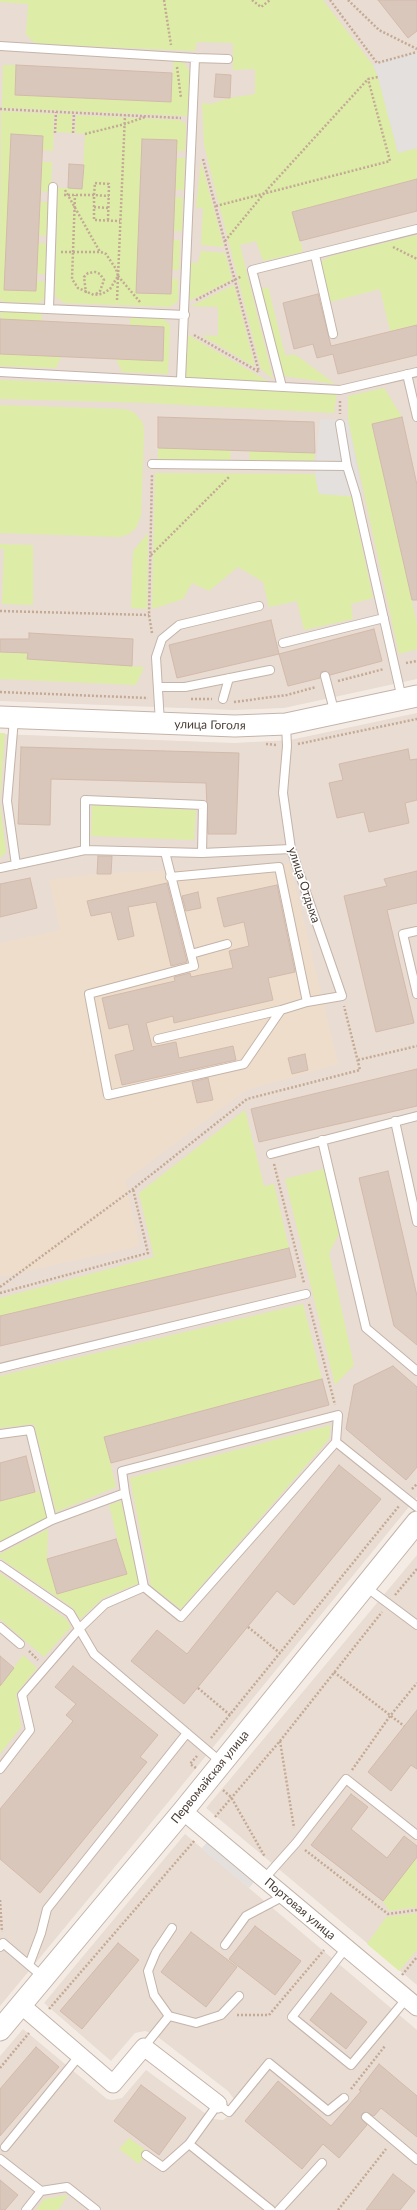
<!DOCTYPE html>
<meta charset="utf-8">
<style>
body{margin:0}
canvas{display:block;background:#f4ece4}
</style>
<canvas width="417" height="2210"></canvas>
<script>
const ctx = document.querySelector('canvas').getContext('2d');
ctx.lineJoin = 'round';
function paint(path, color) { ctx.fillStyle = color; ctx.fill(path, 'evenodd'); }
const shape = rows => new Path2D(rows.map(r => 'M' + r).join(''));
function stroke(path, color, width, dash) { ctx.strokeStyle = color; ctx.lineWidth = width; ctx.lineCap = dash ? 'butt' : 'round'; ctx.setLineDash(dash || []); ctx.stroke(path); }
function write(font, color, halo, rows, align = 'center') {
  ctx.font = font + ' Lato,sans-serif'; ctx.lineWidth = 3.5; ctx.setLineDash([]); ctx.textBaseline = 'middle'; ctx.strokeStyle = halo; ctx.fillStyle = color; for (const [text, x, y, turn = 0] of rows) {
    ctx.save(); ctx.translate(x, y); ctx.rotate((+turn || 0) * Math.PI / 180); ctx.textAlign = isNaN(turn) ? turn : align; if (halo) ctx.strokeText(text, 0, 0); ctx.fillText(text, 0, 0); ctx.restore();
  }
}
const residential = shape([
 [0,0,417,0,417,679,284,708,234,710,0,701],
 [417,713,417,1497,170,1800,0,2006,0,734,234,743,290,740],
 [417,1555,417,1985,206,1808],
 [185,1834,417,2030,417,2210,0,2210,0,2056,23,2029,107,2099,112,2100,122,2098,146,2070,213,2119,223,2120,231,2114,234,2104,234,2099,228,2091,154,2034,145,2031,135,2033,111,2061,44,2003]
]);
const education = shape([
 [290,864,338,1064,246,1090,125,1181,140,1246,0,1277,0,943,60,930,49,880,97,874]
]);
const green = shape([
 [0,0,323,0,373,65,378,77,398,153,417,148,417,179,293,212,303,252,263,261,256,241,240,245,273,379,261,369,204,145,202,103,211,104,230,98,255,94,255,69,233,70,233,43,197,42,195,51,36,44,26,35,28,4,0,2,0,5],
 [174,59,182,60,190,72,188,116,2,108,3,65,16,65,15,95,171,102],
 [1,111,54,114,53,151,42,150,43,136,11,134,4,290,36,291,37,281,47,282,46,297,39,303,3,302,0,299],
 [57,114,72,114,72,133,56,132],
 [76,115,179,120,186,124,185,151,177,151,177,140,142,139,137,293,171,294,172,279,178,279,178,301,170,307,64,303,55,296,58,188,82,188,85,134,75,133],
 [176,158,185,158,184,190,175,190],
 [41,162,52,162,51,192,40,191],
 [201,162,224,247,201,245,203,208,196,207],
 [175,197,183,198,182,231,174,231],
 [40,202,51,202,50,236,39,235],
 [417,235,417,325,390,331,380,289,330,302,322,270,322,261,331,256],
 [173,240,180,240,179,270,172,270],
 [38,243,49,244,47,274,37,274],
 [201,251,225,253,232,280,189,301,191,263,198,263],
 [234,285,255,367,201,335,218,336,218,307,191,306],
 [268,287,285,355,296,355,335,384,284,376,261,289],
 [1,311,41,312,42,321,0,328],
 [130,318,163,319,170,325,168,374,122,372,116,359,163,361,164,327,130,325],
 [188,335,273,384,186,377],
 [0,354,61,357,56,368,0,366],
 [0,380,337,393,334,413,148,403,0,399],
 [384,388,402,417,372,424,417,624,417,649,399,654,348,420,348,396],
 [0,405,124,409,134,412,143,423,144,433,141,516,136,528,129,534,120,537,0,533],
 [158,448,231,450,230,461,158,459],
 [249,451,315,453,314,461,250,460],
 [155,473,315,474,319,494,351,496,373,598,351,604,353,619,304,630,297,601,269,607,263,582,238,567,209,591,192,583,183,599,152,609],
 [148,533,147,609,131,608,133,551],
 [0,544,33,545,33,605,2,604,4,549,0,549],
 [0,652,28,653,27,659,144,667,136,685,0,679],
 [0,733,5,733,0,802,6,852,0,858],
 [92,805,196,810,194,840,91,836],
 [245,1110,264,1186,274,1184,289,1248,0,1316,0,1298,154,1257,139,1193],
 [324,1169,339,1234,329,1253,354,1365,335,1385,285,1179],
 [303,1304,322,1379,104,1437,116,1487,56,1512,34,1424,0,1428,0,1376],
 [331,1425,329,1439,181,1609,151,1586,130,1478],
 [41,1491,48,1518,0,1542,0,1501],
 [121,1501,139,1583,103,1598,80,1619,73,1608,0,1558,0,1554,48,1529,47,1559,57,1594,126,1574,109,1505],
 [0,1573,66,1619,71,1627,44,1657,0,1619],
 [23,1655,37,1668,16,1694,21,1727,0,1754,0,1686],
 [416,1858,417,1907,389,1911,383,1901],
 [417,1913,417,1950,399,1971,367,1944,386,1917],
 [129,2138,148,2152,139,2164,119,2149],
 [68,2195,58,2210,36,2210,44,2199]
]);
const parking = shape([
 [417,52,417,148,398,153,378,77,373,65],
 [320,419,348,420,362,493,351,496,319,494,315,474],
 [209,1840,257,1879,249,1888,201,1849]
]);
const building = shape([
 [378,0,417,0,417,31,408,38,378,0],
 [16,65,172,73,171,102,15,95,16,65],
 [216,74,231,75,230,98,214,97,216,74],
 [11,134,43,136,36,291,4,290,11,134],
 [142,139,177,140,171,294,136,293,142,139],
 [69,164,84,165,82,189,68,188,69,164],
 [417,179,417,211,300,241,292,212,417,179],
 [318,294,331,346,417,325,417,355,338,374,333,354,317,358,313,344,294,349,283,303,318,294],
 [0,319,164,327,163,361,0,354,0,319],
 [158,417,314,422,315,453,158,448,158,417],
 [402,417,417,485,417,600,412,600,372,424,402,417],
 [271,620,279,654,177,678,169,645,271,620],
 [374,629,382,661,330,675,324,671,321,672,320,678,288,686,279,654,374,629],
 [29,633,133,639,132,666,27,659,28,653,0,652,0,639,29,639,29,633],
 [21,747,239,753,236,834,208,834,206,783,51,779,50,825,18,824,21,747],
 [408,749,410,760,417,759,417,800,405,803,409,823,369,832,364,812,337,818,329,783,343,780,339,764,408,749],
 [98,856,112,856,111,874,97,874,98,856],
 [417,871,417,903,387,910,414,1023,376,1032,344,896,387,886,384,879,417,871],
 [30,878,37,908,0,917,0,884,30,878],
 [167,883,187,962,171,966,156,902,128,907,134,936,118,940,111,912,91,916,87,901,167,883],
 [277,885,295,972,268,978,273,1000,174,1023,173,1016,146,1023,152,1047,176,1042,179,1058,233,1046,236,1060,122,1085,115,1055,134,1050,128,1024,109,1029,102,998,175,981,174,977,190,973,191,977,233,968,229,951,249,946,244,922,224,927,217,898,277,885],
 [198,892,201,908,186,911,182,896,198,892],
 [305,1054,308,1070,292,1074,288,1058,305,1054],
 [417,1069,417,1106,259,1142,251,1109,417,1069],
 [208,1078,213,1100,197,1103,192,1082,208,1078],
 [388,1171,417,1296,417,1345,394,1326,359,1178,388,1171],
 [289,1248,296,1277,0,1346,0,1316,289,1248],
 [393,1366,417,1387,417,1467,406,1480,346,1429,354,1385,393,1366],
 [322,1379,329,1405,111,1463,104,1437,322,1379],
 [26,1456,35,1492,0,1501,0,1463,26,1456],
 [339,1465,381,1499,294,1605,277,1591,184,1704,131,1661,157,1630,187,1654,339,1465],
 [116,1539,127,1574,57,1594,47,1559,116,1539],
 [0,1656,14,1668,0,1686,0,1656],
 [73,1666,158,1735,140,1757,147,1762,40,1893,0,1859,0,1809,73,1721,66,1715,76,1704,55,1687,73,1666],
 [417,1710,417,1769,411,1765,391,1791,368,1772,417,1710],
 [351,1794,368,1807,351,1829,387,1858,404,1836,417,1846,417,1857,383,1901,311,1845,351,1794],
 [255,1926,301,1961,275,1995,229,1959,255,1926],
 [191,1932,237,1967,206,2007,161,1972,191,1932],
 [118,1943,139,1960,82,2029,60,2011,118,1943],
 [331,1993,367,2022,346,2049,310,2020,331,1993],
 [36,2047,59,2067,0,2136,0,2089,36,2047],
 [379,2064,417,2096,417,2137,381,2108,374,2116,365,2112,362,2114,361,2118,367,2125,339,2158,323,2144,302,2169,245,2121,278,2081,331,2126,361,2091,359,2090,379,2064],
 [141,2085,186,2118,159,2155,114,2121,141,2085],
 [393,2174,415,2191,400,2210,366,2210,393,2174],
 [0,2180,18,2195,5,2210,0,2210,0,2180]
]);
const path = shape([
 [164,0,171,45],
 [252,0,261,7,270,0],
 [330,0,377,63,417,52],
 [348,0,379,30,417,49],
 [177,67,181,98],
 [0,109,181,118],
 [55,133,56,112],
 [73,133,74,113],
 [85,134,125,124,145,117],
 [203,159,259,372],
 [65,190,100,252],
 [64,195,94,195,94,220,120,221],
 [216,206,390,161,368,79],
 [94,207,108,208],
 [108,220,109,184,95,183,94,195,109,196],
 [225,241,266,191,368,79,378,77],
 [393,247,417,259],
 [61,252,73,252,75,195],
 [73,252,101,252,106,254,116,269,118,276,110,289,102,294,94,295,78,288,72,279,73,252],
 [118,276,140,302],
 [86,293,84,277,88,273,95,272,100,274,104,280,100,291,96,294],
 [117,300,125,115],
 [196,300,242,276],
 [194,335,259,372],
 [340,401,340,414],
 [151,555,229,477],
 [0,611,149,615],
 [152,633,149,615,152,474],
 [406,663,417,661],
 [338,681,384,669],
 [0,692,148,698],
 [191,699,212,699],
 [234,702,287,695,316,687],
 [266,744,277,745],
 [298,744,417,719],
 [358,1060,417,1046],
 [274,1164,304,1283],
 [0,1287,133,1189,247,1099,360,1070,344,1006],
 [0,1293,148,1253,133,1189],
 [309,1304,335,1405],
 [412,1489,417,1484],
 [395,1595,417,1569],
 [248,1627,280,1653],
 [29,1651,38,1660],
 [334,1672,404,1726],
 [198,1688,230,1715],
 [211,1738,399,1506],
 [280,1741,294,1828],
 [196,1768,190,1764,197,1756],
 [352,1770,390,1716,417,1683],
 [223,1790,231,1797,265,1857],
 [215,1817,280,1741,382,1612],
 [305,1850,388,1914,417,1910],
 [0,1900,2,1932],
 [402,1975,417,1957],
 [49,2009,195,1840],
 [237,2015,269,2015,324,1950],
 [0,2068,29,2033],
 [351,2089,385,2046],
 [338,2210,386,2149]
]);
const service = shape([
 [0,46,195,58,181,380],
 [195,58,228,59],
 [315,255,333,334],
 [0,307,185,315],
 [49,308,53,187],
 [0,372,340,390,417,372],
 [407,374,417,417],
 [282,387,252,270,417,229],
 [340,424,347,466,356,495,402,699],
 [152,464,347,466],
 [283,643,384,618],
 [325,676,335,714],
 [159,687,185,687,270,670],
 [223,699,229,678],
 [14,719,7,801,16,865],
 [160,723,156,657,162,639,179,625,259,606],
 [85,850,202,853],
 [0,868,85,850,85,800,203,805,202,853,291,849],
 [170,877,279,867,307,1002,342,996,291,849,283,793,287,746,286,725],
 [417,931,403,934,417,994],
 [191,954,227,944],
 [281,1010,307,1002],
 [158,1039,281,1010,244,1064,108,1095,89,994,194,966,165,852],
 [395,1121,417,1222],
 [322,1140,366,1328,417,1371],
 [271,1154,417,1116],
 [0,1368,306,1294],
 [0,1434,30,1430,52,1520],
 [125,1493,144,1587,181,1617,336,1442,417,1507],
 [0,1547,52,1520,125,1493,122,1471,338,1415,336,1442],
 [0,1565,70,1613,94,1654,221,1762],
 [366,1587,417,1625],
 [0,1627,20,1644],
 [0,1769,30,1730,22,1695,80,1628,105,1604,144,1587],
 [264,1879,296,1843,346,1779,417,1835],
 [225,1945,246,1916,284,1896],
 [0,1947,3,1943,43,1977],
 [346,1948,292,2017,351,2065,407,1998],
 [29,1965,41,1933,47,1909,187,1733],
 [169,2016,154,1995,148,1971,156,1952,172,1928],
 [144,2047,169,2016,196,2023,221,2015,239,1996],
 [366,2117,417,2160],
 [5,2147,80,2055],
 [146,2155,163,2167,189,2144],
 [0,2159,41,2191,67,2187,96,2210],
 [26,2210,41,2191],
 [271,2210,189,2144,218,2104,229,2112,269,2063,328,2111,344,2098],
 [279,2210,322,2163]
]);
const minor = shape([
 [183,1811,417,2007],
 [21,2005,113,2084,144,2047,218,2104]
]);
const tertiary = shape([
 [0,717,235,726,286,724,417,696],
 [0,2030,183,1811,417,1522]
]);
const streetNames = [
 ["улица Гоголя",210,725,1],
 ["улица Отдыха",304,885,72],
 ["Первомайская улица",210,1777,-51],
 ["Портовая улица",300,1909,40]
];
paint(residential, '#e9dcd2');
paint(education, '#efddcc');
paint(green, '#ddeda8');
paint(parking, '#e4e0dd');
paint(building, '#dac7bb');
stroke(building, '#d3baab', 1);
stroke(service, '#c4b4a9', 10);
stroke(minor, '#c4b4a9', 19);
stroke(tertiary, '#c4b4a9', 23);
stroke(path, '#c4a995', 2.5, [2, 2]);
stroke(service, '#fff', 8);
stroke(minor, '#fff', 17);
stroke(tertiary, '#fff', 21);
write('12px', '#473b33', '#fff', streetNames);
</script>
